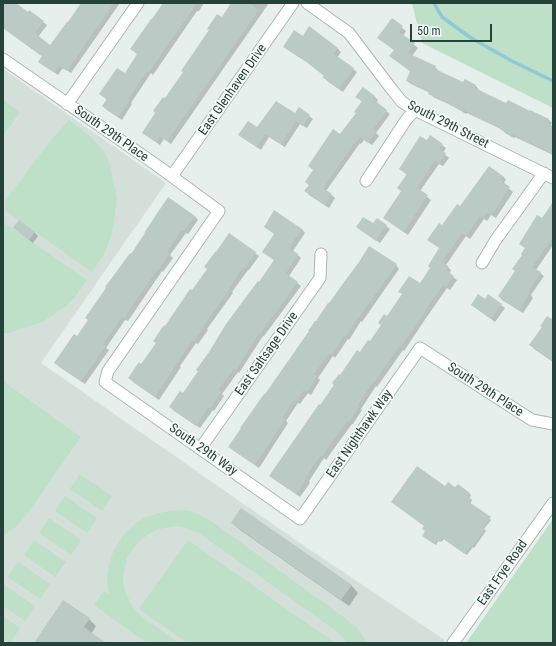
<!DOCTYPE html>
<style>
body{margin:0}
#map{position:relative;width:556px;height:646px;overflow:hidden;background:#e6efeb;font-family:"Roboto Condensed",sans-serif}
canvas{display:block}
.frame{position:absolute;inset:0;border:4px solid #24423a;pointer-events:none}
.scale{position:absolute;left:410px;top:24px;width:82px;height:18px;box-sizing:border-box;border:2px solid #24423a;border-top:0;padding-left:5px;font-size:12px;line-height:14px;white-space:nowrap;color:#24423a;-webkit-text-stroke:3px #f7fbf9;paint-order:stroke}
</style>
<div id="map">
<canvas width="556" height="646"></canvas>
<div class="frame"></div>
<div class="scale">50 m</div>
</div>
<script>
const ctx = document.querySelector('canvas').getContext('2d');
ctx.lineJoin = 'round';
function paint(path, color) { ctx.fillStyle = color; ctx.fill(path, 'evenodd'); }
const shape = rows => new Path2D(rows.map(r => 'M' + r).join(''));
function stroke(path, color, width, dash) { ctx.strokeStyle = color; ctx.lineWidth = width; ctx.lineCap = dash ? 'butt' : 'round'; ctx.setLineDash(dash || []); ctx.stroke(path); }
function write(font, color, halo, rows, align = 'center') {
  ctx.font = font + ' "Roboto Condensed",sans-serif'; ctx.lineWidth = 3.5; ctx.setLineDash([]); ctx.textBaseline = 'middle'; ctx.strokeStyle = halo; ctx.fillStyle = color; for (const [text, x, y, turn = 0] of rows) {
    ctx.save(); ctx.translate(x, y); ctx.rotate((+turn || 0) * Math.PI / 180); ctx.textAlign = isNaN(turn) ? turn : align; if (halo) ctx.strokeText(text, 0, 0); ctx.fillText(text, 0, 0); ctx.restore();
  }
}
const built = shape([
 [3,69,166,183,41,363,297,541,445,640,443,643,3,643]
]);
const green = shape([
 [412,3,553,3,553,108,422,43],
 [3,100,20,112,3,136],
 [69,120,91,137,104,152,110,164,117,198,114,222,111,236,104,254,92,272,6,211,5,201,47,145],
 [3,222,87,280,75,297,66,306,53,315,42,322,9,333,3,333],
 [3,381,81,437,27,514,17,526,3,535],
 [80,474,112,496,102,511,70,489],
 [65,496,97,518,87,533,55,511],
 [180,510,190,511,200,515,211,521,345,618,357,628,367,643,348,643,336,631,200,534,184,527,177,526,159,529,152,532,139,541,131,552,127,558,124,572,123,580,125,592,133,607,141,616,179,643,147,643,94,605,104,591,109,594,107,583,108,572,110,562,113,552,123,535,136,523,146,517,155,514,169,511],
 [49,518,81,540,71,555,39,533],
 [553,519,553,643,466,643],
 [34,540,66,562,55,577,24,555],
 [188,540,335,643,187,643,139,609],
 [18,562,50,584,40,599,8,577],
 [3,584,35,606,25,621,3,606],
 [3,616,20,628,10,643,3,638]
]);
const shadow = shape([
 [3,3,15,3,29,13,43,22,47,25,38,37,50,46,68,24,82,3,120,3,71,73,63,68,58,75,43,65,43,57,3,28],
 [164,3,204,3,199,11,197,11,153,75,151,73,131,103,132,104,122,120,107,110,103,106,107,100,101,94,125,74,138,55,132,49],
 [232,3,269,3,171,144,164,139,160,145,147,136,143,133],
 [392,20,406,31,403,36,418,48,412,56,435,67,439,71,439,72,464,83,465,80,476,86,479,90,478,91,506,105,549,120,552,123,550,126,553,128,553,155,515,137,514,138,505,133,503,130,467,113,466,114,453,106,433,97,430,93,411,84,407,80,411,72,391,56,395,51,379,38],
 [309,28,338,49,341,52,337,58,353,69,357,72,343,92,327,81,324,77,325,76,308,63,288,50,303,37],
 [363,88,375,97,378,100,376,103,390,114,376,133,379,136,372,145,364,140,361,144,360,143,326,191,335,198,329,208,309,195,306,191,310,186,306,182,357,113,362,102,360,100],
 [309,116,313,119,307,128,300,124,285,147,269,137,261,150,243,138,258,128],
 [427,141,442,145,446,148,443,153,449,158,443,166,439,164,420,191,431,200,408,235,388,221,402,192,398,188,407,175,400,169],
 [503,176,506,180,503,184,513,192,496,218,491,215,487,221,484,219,470,239,466,236,446,265,451,270,449,274,457,280,450,290,447,288,426,318,404,351,403,350,377,387,376,386,361,409,362,410,353,424,352,424,338,443,326,460,324,458,309,481,310,483,300,497,274,479,271,476,320,407,340,376,370,343,387,318,420,285,431,268,440,249,442,226,460,208],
 [553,203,553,245,536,270,544,276,531,295,533,298,523,313,502,300,499,296,516,272,523,255,542,219],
 [195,216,198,220,188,234,186,233,170,255,173,258,163,272,162,271,128,321,125,320,106,348,109,350,85,384,58,366,131,255],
 [373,225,386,226,390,229,380,243,361,230,357,227],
 [14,228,34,232,38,236,33,243],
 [302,229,305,233,293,251,301,258,289,276,301,286,264,336,263,336,239,373,238,372,222,394,224,396,214,411,213,410,200,428,174,411,171,407,183,394,275,261,263,252],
 [255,253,259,256,249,270,248,270,232,292,233,293,207,329,208,330,198,344,196,343,180,366,181,367,159,400,133,382,130,378,141,365,157,343,165,327,193,292],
 [396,265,399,269,362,322,361,321,349,340,348,339,335,358,333,356,318,378,320,380,311,395,308,393,300,404,298,403,286,421,288,423,259,468,233,450],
 [485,300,501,305,505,308,495,322,476,308],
 [553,317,553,362,534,349,531,345],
 [446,487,455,488,469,493,471,495,469,498,472,500,470,504,491,520,484,529,486,531,474,548,473,547,467,555,444,539,441,542,439,540,436,545,425,537],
 [232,523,351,585,358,593,349,606,240,530],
 [89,619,96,626,91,634,104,643,35,643]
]);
const stream = shape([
 [434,3,442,17,471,38,512,61,553,81]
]);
const building = shape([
 [3,3,16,3,28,12,29,10,44,21,35,33,50,45,67,22,68,22,81,3,114,3,67,71,59,66,55,73,38,62,42,56,3,28],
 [163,3,197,3,149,72,147,71,128,99,130,100,118,117,102,106,107,99,99,94,117,68,125,73,137,54,130,49,151,19,152,19],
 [231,3,249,3,259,10,167,141,160,136,156,142,142,133,155,113,153,111,163,97,165,98,183,72,181,71,209,30,207,29,217,14,222,17],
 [392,18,403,26,399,32,415,43,408,53,436,66,435,69,463,82,465,79,476,85,475,88,506,103,508,100,530,111,530,110,549,119,547,123,553,126,553,154,511,134,511,135,501,130,501,129,463,110,462,111,450,105,451,104,428,94,429,92,406,81,410,71,389,56,394,50,377,38],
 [309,26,338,48,334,54,354,68,339,89,322,77,324,76,304,60,283,47,294,30,303,36],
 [363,87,375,96,373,99,387,110,373,130,376,132,368,143,360,137,357,142,356,141,323,188,332,194,325,205,304,191,309,185,305,182,313,170,308,166,333,129,340,134,356,113,354,112,362,101,355,97],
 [276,101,295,113,299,107,310,115,303,126,296,121,281,144,265,134,257,147,238,135,248,121,257,127],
 [430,135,443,144,439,149,446,153,439,164,435,161,417,188,428,195,404,232,383,218,401,191,397,188,407,174,399,169,420,136,427,140],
 [489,166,503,176,500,180,510,187,492,215,487,212,483,218,480,216,466,236,462,233,442,262,448,266,446,270,454,276,446,287,443,285,423,314,424,314,413,330,400,348,399,347,373,384,372,383,358,405,360,406,349,422,348,421,334,439,322,457,320,456,306,477,307,478,296,494,269,476,319,404,320,405,334,385,332,383,339,374,340,375,357,350,360,352,368,340,370,341,381,325,378,323,384,314,387,316,402,294,398,292,409,276,420,283,430,268,428,266,439,248,427,240,439,223,442,225,457,204,460,206],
 [168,197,195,216,184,231,182,230,167,252,170,254,159,269,158,269,124,318,122,317,103,344,106,346,81,381,54,363,74,334,77,336,88,320,85,318,106,288,105,287,117,271,130,253,131,254,145,233,144,233],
 [553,202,553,237,532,267,541,272,528,292,530,293,519,311,498,296,515,271,512,269,522,255,521,254,525,248,519,244,537,215,542,218],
 [274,210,302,229,289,248,298,254,286,273,298,282,260,334,259,333,236,370,234,369,218,390,221,392,211,408,209,407,196,426,169,407,180,391,183,393,198,371,196,370,209,352,226,324,258,281,259,282,274,260,262,252,274,234,264,227],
 [363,217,373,223,377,218,387,225,376,241,356,227],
 [19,220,35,232,29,240,13,228],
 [229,233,256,252,245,268,244,267,229,288,230,289,204,325,205,326,194,341,192,341,178,362,155,397,128,378,139,362,141,364,156,343,153,341,164,325,165,326,190,289,192,290,207,269,204,267,215,252,216,252],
 [369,246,397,264,358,319,357,319,345,337,344,336,332,355,329,353,314,374,317,376,307,392,304,390,296,402,294,400,283,417,285,419,255,465,228,447,241,428,240,428,264,394,265,394,309,331,308,331,315,321,316,321,328,303,329,303,342,285,359,262],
 [478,294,485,299,488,294,502,304,491,319,471,305],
 [547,316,553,320,553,361,529,345,542,327,540,326],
 [417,466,445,486,448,482,455,487,458,484,470,493,468,496,471,498,469,502,491,517,483,528,485,529,472,547,471,546,465,554,442,538,440,542,437,540,434,544,422,536,425,531,422,529,424,526,391,502],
 [241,508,352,585,341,600,231,523],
 [63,600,90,618,84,627,106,643,34,643]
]);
const street = shape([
 [307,3,349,33,393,91,402,102,415,110,553,178],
 [3,59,155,164,219,211,108,371,105,382,300,519,420,348,532,420,553,424],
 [67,104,138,3],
 [172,176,293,3],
 [366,181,406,120,415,110],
 [482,263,495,241,544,173],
 [200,449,320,278,321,254],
 [453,643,553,503]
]);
const streetNames = [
 ["East Glenhaven Drive",233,90,-55],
 ["South 29th Street",448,125,27],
 ["South 29th Place",111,134,35],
 ["East Saltsage Drive",267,354,-55],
 ["South 29th Place",485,390,33],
 ["East Nighthawk Way",360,434,-55],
 ["South 29th Way",203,450,35],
 ["East Frye Road",503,573,-55]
];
paint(built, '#d4dfda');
paint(green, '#bfe0c8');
paint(shadow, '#0003');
stroke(stream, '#8ec9d4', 3.5);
paint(building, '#bbcac4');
stroke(street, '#a8b8b2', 13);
stroke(street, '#fff', 11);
write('13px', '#24423a', '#f7fbf9', streetNames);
</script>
